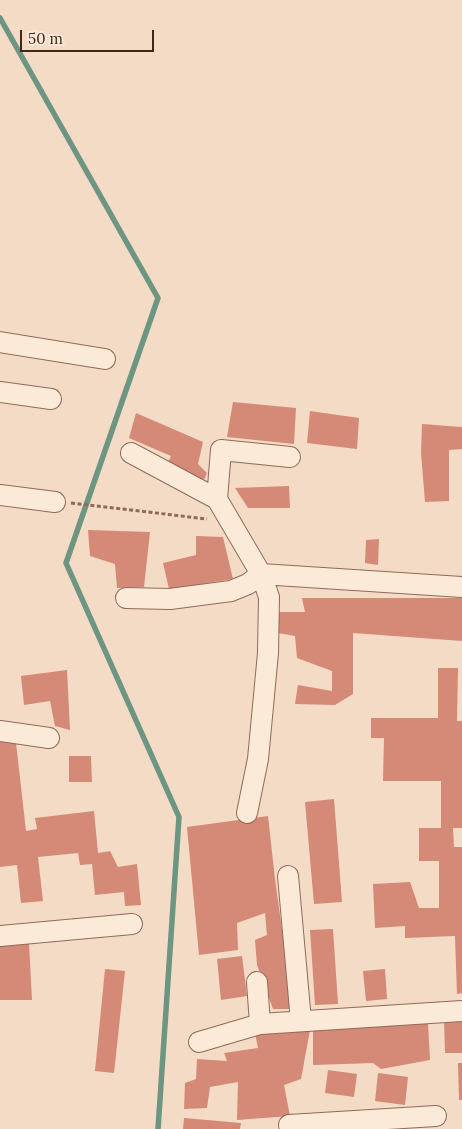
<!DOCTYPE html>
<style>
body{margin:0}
#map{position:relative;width:462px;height:1129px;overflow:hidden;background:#f3dbc5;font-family:Lora,serif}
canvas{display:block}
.scale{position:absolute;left:20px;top:30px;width:134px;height:22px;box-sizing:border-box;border:2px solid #3f271e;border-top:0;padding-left:6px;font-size:15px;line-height:18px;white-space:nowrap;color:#3f271e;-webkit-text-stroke:4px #f9e7d5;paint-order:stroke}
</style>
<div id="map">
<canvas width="462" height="1129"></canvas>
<div class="scale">50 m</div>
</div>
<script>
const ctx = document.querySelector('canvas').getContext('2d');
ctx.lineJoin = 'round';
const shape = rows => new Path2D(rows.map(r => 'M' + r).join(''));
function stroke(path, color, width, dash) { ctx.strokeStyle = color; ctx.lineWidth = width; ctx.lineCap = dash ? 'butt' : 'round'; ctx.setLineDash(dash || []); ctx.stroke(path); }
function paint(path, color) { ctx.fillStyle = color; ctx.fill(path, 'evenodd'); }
const stream = shape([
 [0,18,158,298,66,563,179,817,158,1129]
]);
const building = shape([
 [233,402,296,408,294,444,227,437],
 [310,411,359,418,357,449,307,443],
 [136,413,203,442,198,464,207,473,204,480,167,464,171,456,129,438],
 [422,424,462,427,462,449,449,450,449,501,425,502,421,453],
 [289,486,290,508,248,508,235,488],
 [88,530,150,532,144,587,117,588,115,564,90,556],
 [196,536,223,537,233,579,169,589,163,563,196,555],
 [379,539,378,565,365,563,366,540],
 [302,598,462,598,462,641,353,633,353,694,335,705,295,704,298,685,332,691,332,671,297,658,295,636,272,632,277,612,305,612],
 [438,668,458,668,457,721,462,721,462,828,453,828,454,847,462,847,462,993,457,994,455,936,405,938,405,926,375,928,373,884,410,882,419,908,439,908,439,861,419,861,419,828,441,828,441,781,383,781,384,738,371,738,371,718,438,718],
 [67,670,70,730,55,726,50,701,24,705,21,676],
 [15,734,26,831,37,829,35,818,94,811,98,853,110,851,118,867,137,864,141,905,125,906,124,892,95,895,92,864,80,865,78,853,38,857,43,901,21,903,17,865,0,867,0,736],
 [69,756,91,756,92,782,69,782],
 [334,799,342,902,314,904,305,802],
 [268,816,275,879,293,1009,273,1009,257,965,255,940,267,935,265,913,237,923,238,950,199,955,187,827],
 [333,929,338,1004,315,1005,310,930],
 [29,943,32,1000,0,1000,0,945],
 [242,956,247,996,221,1000,217,959],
 [105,969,125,971,114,1073,95,1071],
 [385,969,387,999,366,1001,363,971],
 [462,1021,462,1053,445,1053,444,1022],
 [428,1023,430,1060,381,1069,373,1063,313,1065,313,1031],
 [310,1030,301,1079,284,1085,290,1116,237,1120,238,1082,210,1087,207,1108,184,1109,185,1083,196,1079,197,1059,227,1061,224,1053,258,1048,255,1033],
 [458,1063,462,1063,462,1100,459,1100],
 [328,1070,357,1074,354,1097,325,1093],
 [378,1073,408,1077,405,1105,375,1101],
 [184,1118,241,1123,240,1129,183,1129]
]);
const path = shape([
 [71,503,207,519]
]);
const minor = shape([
 [0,342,105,359],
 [0,392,51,399],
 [131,453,217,499,261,574,462,587],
 [0,495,55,502],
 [217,499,221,450,290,457],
 [126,598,170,599,231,591,248,584,261,574,269,597,268,653,258,759,247,813],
 [0,731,49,738],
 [288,876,301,1021],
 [0,936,132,924],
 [257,982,260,1024],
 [199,1042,260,1024,462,1011],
 [290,1129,289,1125,436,1116]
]);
stroke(stream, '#6c9582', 5.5);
paint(building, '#d58977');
stroke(minor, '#906a58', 22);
stroke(path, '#906a58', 3, [4, 2.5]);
stroke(minor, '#fcead9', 20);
</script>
